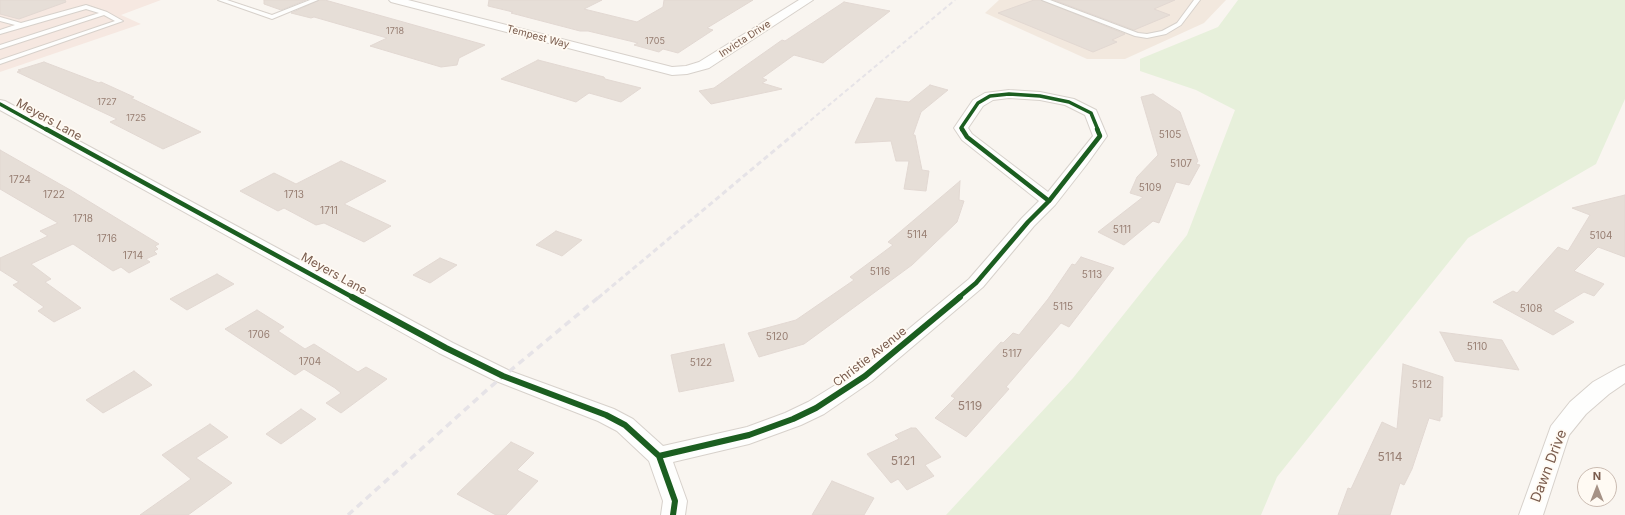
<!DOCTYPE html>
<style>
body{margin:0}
#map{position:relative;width:1625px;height:515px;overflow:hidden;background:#f9f5f0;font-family:Inter,sans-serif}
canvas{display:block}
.north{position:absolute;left:1577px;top:467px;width:40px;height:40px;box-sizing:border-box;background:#fffaf3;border:1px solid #cabbb1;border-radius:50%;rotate:0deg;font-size:11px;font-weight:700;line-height:16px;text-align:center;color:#7a5c4d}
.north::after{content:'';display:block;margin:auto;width:14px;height:18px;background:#a69286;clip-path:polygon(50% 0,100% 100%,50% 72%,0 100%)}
</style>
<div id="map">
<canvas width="1625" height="515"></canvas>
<div class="north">N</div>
</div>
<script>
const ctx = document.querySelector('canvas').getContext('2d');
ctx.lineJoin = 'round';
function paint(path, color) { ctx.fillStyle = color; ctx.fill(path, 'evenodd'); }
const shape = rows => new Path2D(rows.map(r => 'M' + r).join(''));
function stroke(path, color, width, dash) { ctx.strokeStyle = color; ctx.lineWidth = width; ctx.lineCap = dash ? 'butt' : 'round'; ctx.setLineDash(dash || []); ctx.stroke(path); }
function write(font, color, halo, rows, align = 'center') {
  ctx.font = font + ' Inter,sans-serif'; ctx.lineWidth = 3.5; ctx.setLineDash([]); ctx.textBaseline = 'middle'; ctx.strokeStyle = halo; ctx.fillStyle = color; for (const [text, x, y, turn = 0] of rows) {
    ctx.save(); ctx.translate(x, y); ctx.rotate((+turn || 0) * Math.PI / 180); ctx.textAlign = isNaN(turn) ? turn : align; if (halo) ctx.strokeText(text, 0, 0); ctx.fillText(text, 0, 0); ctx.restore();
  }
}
const residential = shape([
 [999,0,1226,0,1204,23,1125,59,1087,59,985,13]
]);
const commercial = shape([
 [0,0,161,0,121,15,141,24,0,72]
]);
const green = shape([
 [1238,0,1625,0,1625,99,1596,164,1468,238,1277,477,1261,515,946,515,1073,378,1187,235,1235,110,1196,90,1140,71,1140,59,1218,27]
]);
const building = shape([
 [0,0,65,0,66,2,19,19,0,14,0,0],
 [264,0,306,0,281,10,264,4,264,0],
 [319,0,325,0,485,45,459,58,457,65,441,67,370,46,387,38,314,17,311,18,291,13,319,0],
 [489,0,602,0,584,9,637,22,663,7,664,0,753,0,707,28,713,30,678,53,663,49,659,52,634,45,638,43,588,31,580,31,511,13,513,12,488,6,489,0],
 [1034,0,1041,0,1125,34,1112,40,1117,42,1093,52,998,13,1034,0],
 [1054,0,1175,0,1154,9,1170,15,1134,30,1054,0],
 [844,2,890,11,823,63,794,55,762,78,767,80,762,83,782,89,711,104,699,91,714,88,782,40,785,41,844,2],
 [538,60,604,77,605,79,641,88,621,102,589,93,576,102,501,79,538,60],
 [44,62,99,83,101,82,134,97,131,98,201,132,163,149,110,122,117,119,17,72,21,71,18,70,44,62],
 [930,85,948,90,921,112,913,135,915,135,922,170,929,171,926,191,904,189,909,161,896,161,891,141,855,143,876,98,909,102,930,85],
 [1153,94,1180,112,1198,161,1196,164,1200,165,1189,185,1176,182,1159,223,1153,221,1124,245,1098,232,1143,197,1130,193,1137,177,1158,155,1141,97,1153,94],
 [0,150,72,191,159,244,155,246,158,249,154,251,157,254,146,259,150,262,129,273,121,267,113,271,73,244,31,264,51,279,45,282,81,308,54,322,38,311,44,307,13,285,19,282,0,270,0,258,48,236,40,231,58,223,0,189,0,150],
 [341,161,386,181,344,204,391,226,364,242,324,223,316,225,284,208,278,211,240,191,274,173,296,184,341,161],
 [960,181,959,200,964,201,957,222,912,265,804,344,759,357,748,333,796,320,854,280,850,277,893,245,888,242,960,181],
 [1625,195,1625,257,1598,247,1574,271,1604,284,1594,296,1584,292,1553,311,1574,322,1553,335,1493,302,1513,291,1517,293,1558,247,1568,251,1590,215,1572,208,1625,195],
 [556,231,582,240,562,256,536,245,556,231],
 [1081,257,1114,268,1069,327,1061,323,1006,387,1009,389,966,437,935,418,955,398,951,396,1001,342,1003,343,1013,333,1019,335,1048,299,1072,264,1075,265,1081,257],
 [440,258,457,265,430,283,413,275,440,258],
 [217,274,234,284,187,310,170,299,217,274],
 [257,310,284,327,278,331,305,349,314,344,358,372,366,367,387,379,341,413,326,403,341,393,335,388,304,369,295,375,225,329,257,310],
 [1440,332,1502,340,1519,370,1455,361,1440,332],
 [724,344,734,381,679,392,671,355,724,344],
 [1403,364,1443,377,1442,417,1440,417,1440,421,1429,418,1412,469,1404,485,1400,483,1390,515,1338,515,1348,488,1351,489,1382,422,1397,429,1403,364],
 [134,371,152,385,103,413,86,400,134,371],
 [301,409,316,419,281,444,266,434,301,409],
 [210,424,228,437,196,458,232,483,188,515,140,515,191,479,162,455,210,424],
 [911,428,916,428,941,457,925,465,934,476,907,490,898,479,891,483,867,454,899,439,895,435,911,428],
 [511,442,534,453,517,470,538,481,506,515,496,515,457,494,511,442],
 [832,481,874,498,864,515,812,515,832,481]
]);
const lane = shape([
 [218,0,227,0,272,15,310,0,318,0,272,19,218,0],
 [1042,0,1050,0,1138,33,1147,34,1162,31,1177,23,1194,0,1200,0,1181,25,1166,34,1147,38,1135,36,1042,0],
 [86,5,107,12,123,21,0,64,0,60,115,21,104,15,0,49,0,45,99,13,86,9,0,34,0,30,15,25,0,21,0,17,21,23,86,5]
]);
const street = shape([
 [389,0,408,0,672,67,686,66,699,62,799,0,813,0,709,68,687,74,672,75,391,2,389,0],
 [1009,90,1040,92,1074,99,1096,110,1107,136,1087,164,1055,205,1034,226,983,287,872,381,824,414,801,425,749,444,673,462,687,501,685,515,661,515,663,501,649,461,617,431,598,421,496,381,439,353,0,110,0,100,5,101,453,343,510,371,614,409,633,419,663,446,747,427,785,413,808,402,858,371,969,279,1022,218,1039,201,962,140,954,128,973,100,985,93,1009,90],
 [1009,98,1040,100,1065,105,1085,115,1093,136,1048,192,972,134,968,128,983,106,993,100,1009,98],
 [1625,365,1625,383,1609,394,1586,414,1569,435,1543,515,1519,515,1551,426,1570,402,1593,382,1618,368,1625,365]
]);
const railFar2 = shape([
 [799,130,955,0]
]);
const railFar1 = shape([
 [598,298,800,129]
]);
const rail = shape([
 [348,515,488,389,599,297]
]);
const cyclewayFar2 = shape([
 [0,104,47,130],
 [962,130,961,128,978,103,990,96,1009,94,1040,96,1069,102,1091,113,1098,130]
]);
const cyclewayFar1 = shape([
 [46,129,354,298],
 [962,129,967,137,1049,201],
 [1049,201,1100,136,1097,129],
 [958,298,976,283,1028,222,1049,201]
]);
const cycleway = shape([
 [352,297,446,348,503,376,606,415,625,425,659,456,675,501,673,515],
 [659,456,749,435,793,419,816,408,865,376,960,297]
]);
const farNumbernames = [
 ["1718",395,31],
 ["1705",655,41],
 ["1727",107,102],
 ["1725",136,118]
];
const farStreetnames = [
 ["Tempest Way",538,37,15],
 ["Invicta Drive",745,39,-33]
];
const numberNames = [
 ["5105",1170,135],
 ["5107",1181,164],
 ["1724",20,180],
 ["5109",1150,188],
 ["1722",54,195],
 ["1713",294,195],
 ["1711",329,211],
 ["1718",83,219],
 ["5111",1122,230],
 ["5114",917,235],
 ["5104",1601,236],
 ["1716",107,239],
 ["1714",133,256],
 ["5116",880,272],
 ["5113",1092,275],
 ["5115",1063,307],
 ["5108",1531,309],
 ["1706",259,335],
 ["5120",777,337],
 ["5110",1477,347],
 ["5117",1012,354],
 ["1704",310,362],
 ["5122",701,363],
 ["5112",1422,385]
];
const streetNames = [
 ["Meyers Lane",49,120,29],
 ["Meyers Lane",334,274,29],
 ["Christie Avenue",870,357,-38]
];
const nearNumbernames = [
 ["5119",970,406],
 ["5114",1390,457],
 ["5121",903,461]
];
const nearStreetnames = [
 ["Dawn Drive",1549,466,-69]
];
paint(residential, '#f2e8de');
paint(commercial, '#f6e8e1');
paint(green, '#e7f0db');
paint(building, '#e6ded7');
stroke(building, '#e2d8d2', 1);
stroke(lane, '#d7d1cb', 2);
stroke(street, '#d7d1cb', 2);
paint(lane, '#fefefd');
paint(street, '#fefefd');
stroke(railFar2, '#e6e3e7', 2, [4.5, 3]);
stroke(railFar1, '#e6e3e7', 3, [5.5, 3.5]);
stroke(rail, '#e6e3e7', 3.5, [7, 5]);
stroke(cyclewayFar2, '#1b5e20', 3.5);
stroke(cyclewayFar1, '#1b5e20', 4.5);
stroke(cycleway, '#1b5e20', 6);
write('9px', '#977e72', null, farNumbernames);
write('10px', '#7a5c4d', '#fffaf3', farStreetnames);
write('10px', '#977e72', null, numberNames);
write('12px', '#7a5c4d', '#fffaf3', streetNames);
write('12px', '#977e72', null, nearNumbernames);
write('14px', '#7a5c4d', '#fffaf3', nearStreetnames);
</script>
